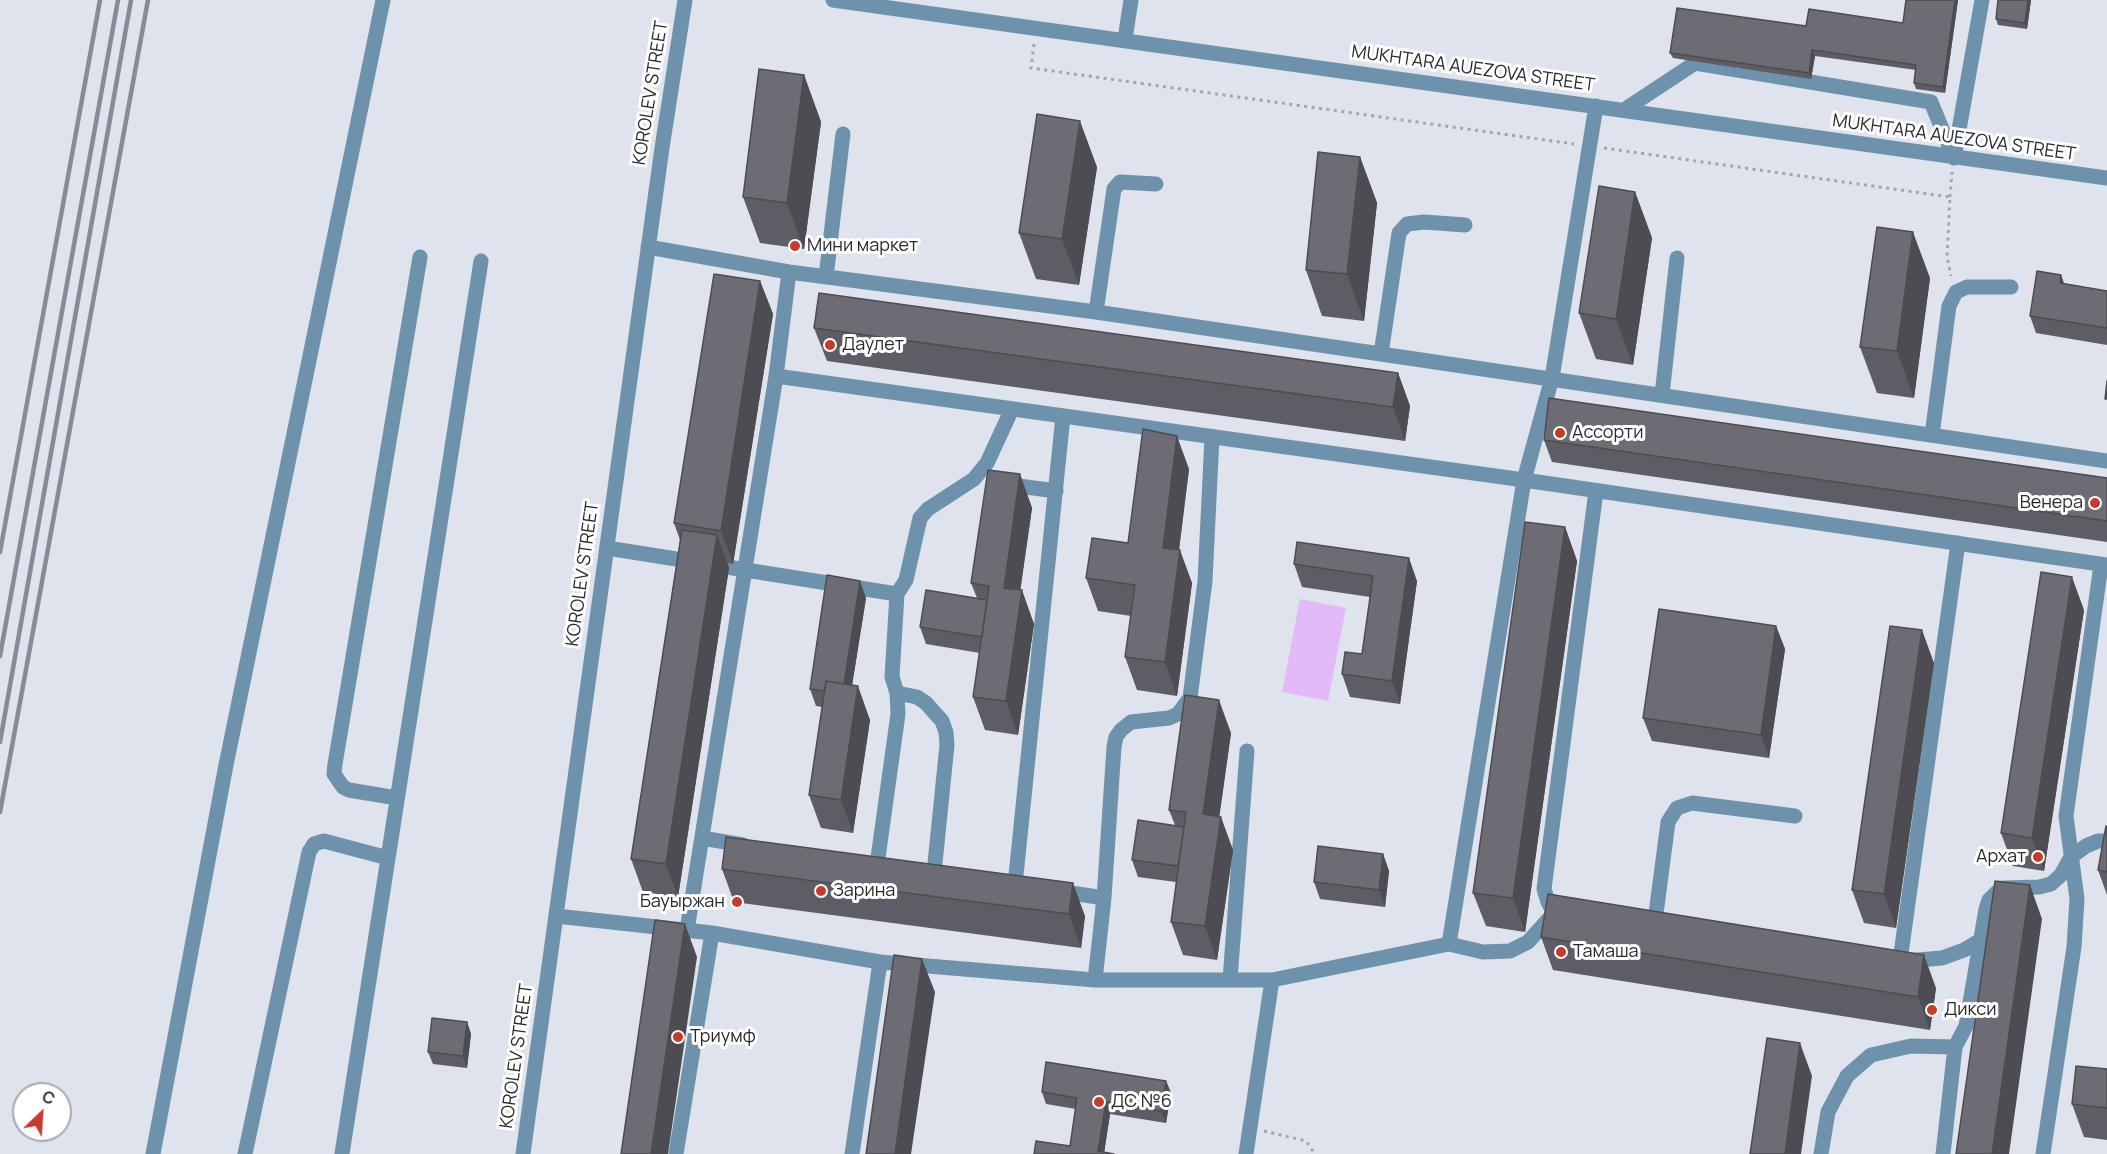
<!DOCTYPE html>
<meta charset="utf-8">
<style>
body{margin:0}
#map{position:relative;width:2107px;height:1154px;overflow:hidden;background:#dee3ed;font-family:Manrope,sans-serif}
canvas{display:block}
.north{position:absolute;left:12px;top:1082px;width:60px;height:60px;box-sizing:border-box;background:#fff;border:2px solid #a9a9ab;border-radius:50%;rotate:25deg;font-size:16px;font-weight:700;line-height:24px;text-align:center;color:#27292c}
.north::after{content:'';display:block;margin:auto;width:21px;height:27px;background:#c73a2c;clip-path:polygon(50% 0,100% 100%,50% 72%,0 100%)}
</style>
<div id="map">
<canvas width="2107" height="1154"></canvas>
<div class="north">С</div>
</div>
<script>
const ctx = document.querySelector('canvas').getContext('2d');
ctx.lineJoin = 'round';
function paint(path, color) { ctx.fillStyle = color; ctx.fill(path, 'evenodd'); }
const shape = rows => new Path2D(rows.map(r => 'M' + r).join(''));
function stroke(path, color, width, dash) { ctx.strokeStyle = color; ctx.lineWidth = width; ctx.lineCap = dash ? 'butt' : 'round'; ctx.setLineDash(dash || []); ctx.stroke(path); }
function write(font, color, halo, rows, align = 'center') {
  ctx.font = font + ' Manrope,sans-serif'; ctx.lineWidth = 6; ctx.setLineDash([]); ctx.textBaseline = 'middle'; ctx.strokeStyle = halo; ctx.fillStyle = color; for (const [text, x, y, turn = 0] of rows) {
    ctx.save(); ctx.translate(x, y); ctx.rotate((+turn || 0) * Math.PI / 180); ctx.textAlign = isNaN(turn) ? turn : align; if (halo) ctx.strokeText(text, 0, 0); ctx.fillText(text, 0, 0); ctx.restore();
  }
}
const green = shape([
 [1300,599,1346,608,1328,701,1282,692]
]);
const path = shape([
 [1034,44,1031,68,1574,144],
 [1604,148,1950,197,1947,256,1951,276],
 [1950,197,1952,172],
 [1264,1131,1306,1141,1315,1154]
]);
const minor = shape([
 [833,0,2107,178],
 [1125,39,1131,0],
 [1624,110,1695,63,1931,102,1954,158],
 [1954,158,1982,0],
 [648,247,789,272,1096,312,2107,461],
 [826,277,843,134],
 [1096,312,1114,189,1120,182,1156,184],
 [1381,354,1399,233,1407,224,1424,222,1465,225],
 [776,376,1524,480,2107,565],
 [1662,395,1677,258],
 [1932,435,1949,306,1956,292,1967,287,2011,287],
 [1004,484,1056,491],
 [607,548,897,594],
 [897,693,917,697,926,703,942,721,946,732,947,745,934,873],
 [397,798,349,790,343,787,334,774,335,764,420,257],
 [702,838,743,845],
 [877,865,898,714,897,693,892,677,897,594,906,580,920,518,928,509,974,479,987,463,1012,409],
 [1015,885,1063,416],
 [1058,891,1104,898],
 [1558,915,1554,913,1548,902,1544,889,1596,491],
 [556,916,712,933,880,962,852,1154],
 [1654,929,1668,822,1677,808,1692,803,1795,816],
 [687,930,776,376,789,272],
 [1449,944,1483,952,1510,951,1528,942,1554,913],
 [1900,961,1958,543],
 [1905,961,1942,958,1964,950,1981,940],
 [880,962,1095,980,1272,980],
 [1095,980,1104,898,1114,747,1116,737,1121,730,1131,722,1169,718,1178,714,1190,698,1205,581,1212,437],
 [1230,980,1247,751],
 [153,1154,226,765,383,0],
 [245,1154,309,852,314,844,324,841,388,858],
 [342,1154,481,261],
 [523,1154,662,148,685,0],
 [676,1154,712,933],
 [1246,1154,1272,980,1449,944,1524,480,1552,378,1596,106],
 [1821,1154,1828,1112,1847,1076,1871,1055,1911,1046,1955,1047,1966,1026,1986,909,1989,900,1996,893,2004,888,2039,887,2051,884,2061,875,2071,857,2086,846,2098,841,2107,841],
 [1943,1154,1955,1047],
 [2043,1154,2074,947,2077,899,2066,816,2101,565]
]);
const rail = shape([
 [0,552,100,0],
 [0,656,118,0],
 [0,742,131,0],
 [0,812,148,0]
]);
const wall = shape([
 [1958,0,1945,93,1916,89,1914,83,1916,70,1815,56,1811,79,1673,58,1670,53,1806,26,1903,23],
 [1998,0,2031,0,2027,29,1998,25,1996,19],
 [804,75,821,122,804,249,760,243,743,197],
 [1360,157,1377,203,1364,321,1322,316,1306,270],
 [1097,167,1079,285,1036,279,1019,233],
 [1635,192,1652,238,1633,365,1596,359,1579,313],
 [2061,275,2064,284,2107,291,2107,345,2036,333,2030,316],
 [1930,278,1914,398,1877,393,1860,347],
 [760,281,773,314,733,564,728,563,729,568,678,897,643,892,631,859,680,540,674,523],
 [814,328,1398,373,1410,406,1405,441,827,361],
 [1544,440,2107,478,2107,542,1552,462],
 [1189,469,1179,550,1192,583,1177,696,1137,690,1125,657,1131,616,1098,611,1086,578,1128,543],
 [1020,474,1032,508,1020,590,1034,624,1018,735,985,730,973,697,980,653,926,644,920,627,977,598,971,583],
 [1565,527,1577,561,1525,932,1486,926,1473,893],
 [1294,564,1417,581,1400,704,1350,697,1342,674,1362,654,1370,597,1302,587],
 [866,598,852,685,870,720,853,833,821,828,809,795,822,707,816,706,810,689],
 [2084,610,2044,871,2013,866,2001,833],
 [1776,626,1785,649,1769,758,1652,741,1643,718],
 [1934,663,1896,928,1864,923,1852,890],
 [1231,733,1219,817,1233,850,1217,960,1183,955,1171,922,1176,882,1138,877,1132,860,1175,825,1169,810],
 [2107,826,2107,895,2098,870],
 [1383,854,1389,871,1385,907,1320,899,1314,882],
 [722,869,1085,916,1081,948,734,902],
 [1541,937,1936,988,1930,1030,1553,970],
 [467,1022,471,1034,467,1068,433,1064,428,1052],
 [2107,1069,2107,1140,2084,1137,2072,1104],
 [1166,1081,1171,1093,1166,1123,1110,1114,1104,1152,1070,1146,1076,1109,1046,1104,1042,1092]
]);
const shadedWall = shape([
 [1955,0,1958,0,1945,93,1943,87],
 [2028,0,2031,0,2027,29,2025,23],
 [1812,50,1815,56,1811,79,1809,73],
 [804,75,821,122,804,249,787,203],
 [1080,121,1097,167,1079,285,1062,239],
 [1360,157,1377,203,1364,321,1347,274],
 [1635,192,1652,238,1633,365,1616,319],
 [1913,232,1930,278,1914,398,1897,351],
 [2061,275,2067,292,2060,283],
 [760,281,773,314,733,564,721,531],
 [1398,373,1410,406,1405,441,1393,407],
 [1177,436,1189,469,1175,581,1163,548],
 [1020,474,1032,508,1016,621,1004,588],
 [1565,527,1577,561,1525,932,1513,898],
 [717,535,729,568,678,897,666,864],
 [1180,550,1192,583,1177,696,1165,662],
 [1409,558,1417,581,1400,704,1392,681],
 [2072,577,2084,610,2044,871,2032,838],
 [860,581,866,598,848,711,842,694],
 [1022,590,1034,624,1018,735,1006,701],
 [1776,626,1785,649,1769,758,1761,735],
 [1922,630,1934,663,1896,928,1884,894],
 [858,686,870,720,853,833,841,800],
 [1219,700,1231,733,1215,848,1203,814],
 [1221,817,1233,850,1217,960,1205,926],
 [1383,854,1389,871,1385,907,1379,890],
 [1073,883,1085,916,1081,948,1069,914],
 [2030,885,2042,919,2009,1154,1992,1154],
 [685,924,697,957,668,1154,651,1154],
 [1924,955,1936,988,1930,1030,1918,997],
 [922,959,935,992,911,1154,895,1154],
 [467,1022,471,1034,467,1068,463,1056],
 [1800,1043,1812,1076,1801,1154,1785,1154],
 [1166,1081,1171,1093,1166,1123,1161,1111],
 [1106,1102,1110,1114,1104,1154,1098,1151]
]);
const building = shape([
 [1906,0,1955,0,1943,87,1914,83,1916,65,1812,50,1809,73,1670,53,1677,8,1806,26,1809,9,1903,23,1906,0],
 [1998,0,2028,0,2025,23,1996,19,1998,0],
 [759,69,804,75,787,203,743,197,759,69],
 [1037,114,1080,121,1062,239,1019,233,1037,114],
 [1318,152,1360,157,1347,274,1306,270,1318,152],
 [1599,186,1635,192,1616,319,1579,313,1599,186],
 [1877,227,1913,232,1897,351,1860,347,1877,227],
 [2037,271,2061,275,2060,283,2107,291,2107,328,2030,316,2037,271],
 [714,274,760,281,721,531,674,523,714,274],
 [819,293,1398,373,1393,407,814,328,819,293],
 [2107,381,2107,399,2105,399,2107,381],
 [1549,398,2107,478,2107,521,1544,440,1549,398],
 [1143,429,1177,436,1163,548,1180,550,1165,662,1125,657,1135,585,1086,578,1092,538,1128,543,1143,429],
 [988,470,1020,474,1004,588,1022,590,1006,701,973,697,989,586,971,583,988,470],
 [1525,522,1565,527,1513,898,1473,893,1525,522],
 [682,530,717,535,666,864,631,859,682,530],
 [1297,542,1409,558,1392,681,1342,674,1345,652,1362,654,1373,576,1294,564,1297,542],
 [2041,572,2072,577,2032,838,2001,833,2041,572],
 [827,575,860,581,844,684,826,681,825,691,810,689,827,575],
 [926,590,987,600,982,637,920,627,926,590],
 [1659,609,1776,626,1761,735,1643,718,1659,609],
 [1890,626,1922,630,1884,894,1852,890,1890,626],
 [826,681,858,686,841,800,809,795,826,681],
 [1185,695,1219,700,1203,814,1221,817,1205,926,1171,922,1186,812,1169,810,1185,695],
 [1138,820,1184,827,1178,866,1132,860,1138,820],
 [2106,826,2107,826,2107,872,2098,870,2106,826],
 [726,837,1073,883,1069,914,722,869,726,837],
 [1318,846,1383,854,1379,890,1314,882,1318,846],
 [1995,881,2030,885,1992,1154,1956,1154,1995,881],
 [1548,894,1924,955,1918,997,1541,937,1548,894],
 [655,920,685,924,651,1154,621,1154,655,920],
 [894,955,922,959,895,1154,866,1154,894,955],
 [432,1018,467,1022,463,1056,428,1052,432,1018],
 [1767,1038,1800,1043,1785,1154,1750,1154,1767,1038],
 [1046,1062,1166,1081,1161,1111,1106,1102,1098,1151,1114,1154,1034,1154,1036,1141,1070,1146,1077,1098,1042,1092,1046,1062],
 [2076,1066,2107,1069,2107,1108,2072,1104,2076,1066]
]);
const markers = [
 [795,246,6,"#c73a2c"],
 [830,345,6,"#c73a2c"],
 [1560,433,6,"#c73a2c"],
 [2095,503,6,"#c73a2c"],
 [2038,857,6,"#c73a2c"],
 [821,891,6,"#c73a2c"],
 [737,902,6,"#c73a2c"],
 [1561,952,6,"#c73a2c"],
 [1932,1010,6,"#c73a2c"],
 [678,1037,6,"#c73a2c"],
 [1099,1102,6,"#c73a2c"]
];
const streetNames = [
 ["MUKHTARA AUEZOVA STREET",1473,69,8],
 ["KOROLEV STREET",651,93,-81],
 ["MUKHTARA AUEZOVA STREET",1954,138,8],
 ["KOROLEV STREET",583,574,-82],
 ["KOROLEV STREET",517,1056,-82]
];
const poiNames = [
 ["Мини маркет",807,246],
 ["Даулет",842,345],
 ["Ассорти",1572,433],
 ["Венера",2083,503,"right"],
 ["Архат",2026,857,"right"],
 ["Зарина",833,891],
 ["Бауыржан",725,902,"right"],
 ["Тамаша",1573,952],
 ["Дикси",1944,1010],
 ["Триумф",690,1037],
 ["ДС №6",1111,1102]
];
paint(green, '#e3b9f7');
stroke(path, '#a1a5ad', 3, [3, 4.5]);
stroke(minor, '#6e92ab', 15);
stroke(rail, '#888b92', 4.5);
paint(wall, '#5e5d65');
paint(shadedWall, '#4c4c52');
paint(building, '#6d6c75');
stroke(building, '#4c4c52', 1.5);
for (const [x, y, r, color] of markers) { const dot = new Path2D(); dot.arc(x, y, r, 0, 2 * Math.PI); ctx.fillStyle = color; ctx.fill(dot); stroke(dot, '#fff', 2); }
write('18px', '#27292c', '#fff', streetNames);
write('18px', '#27292c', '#fff', poiNames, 'left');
</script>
